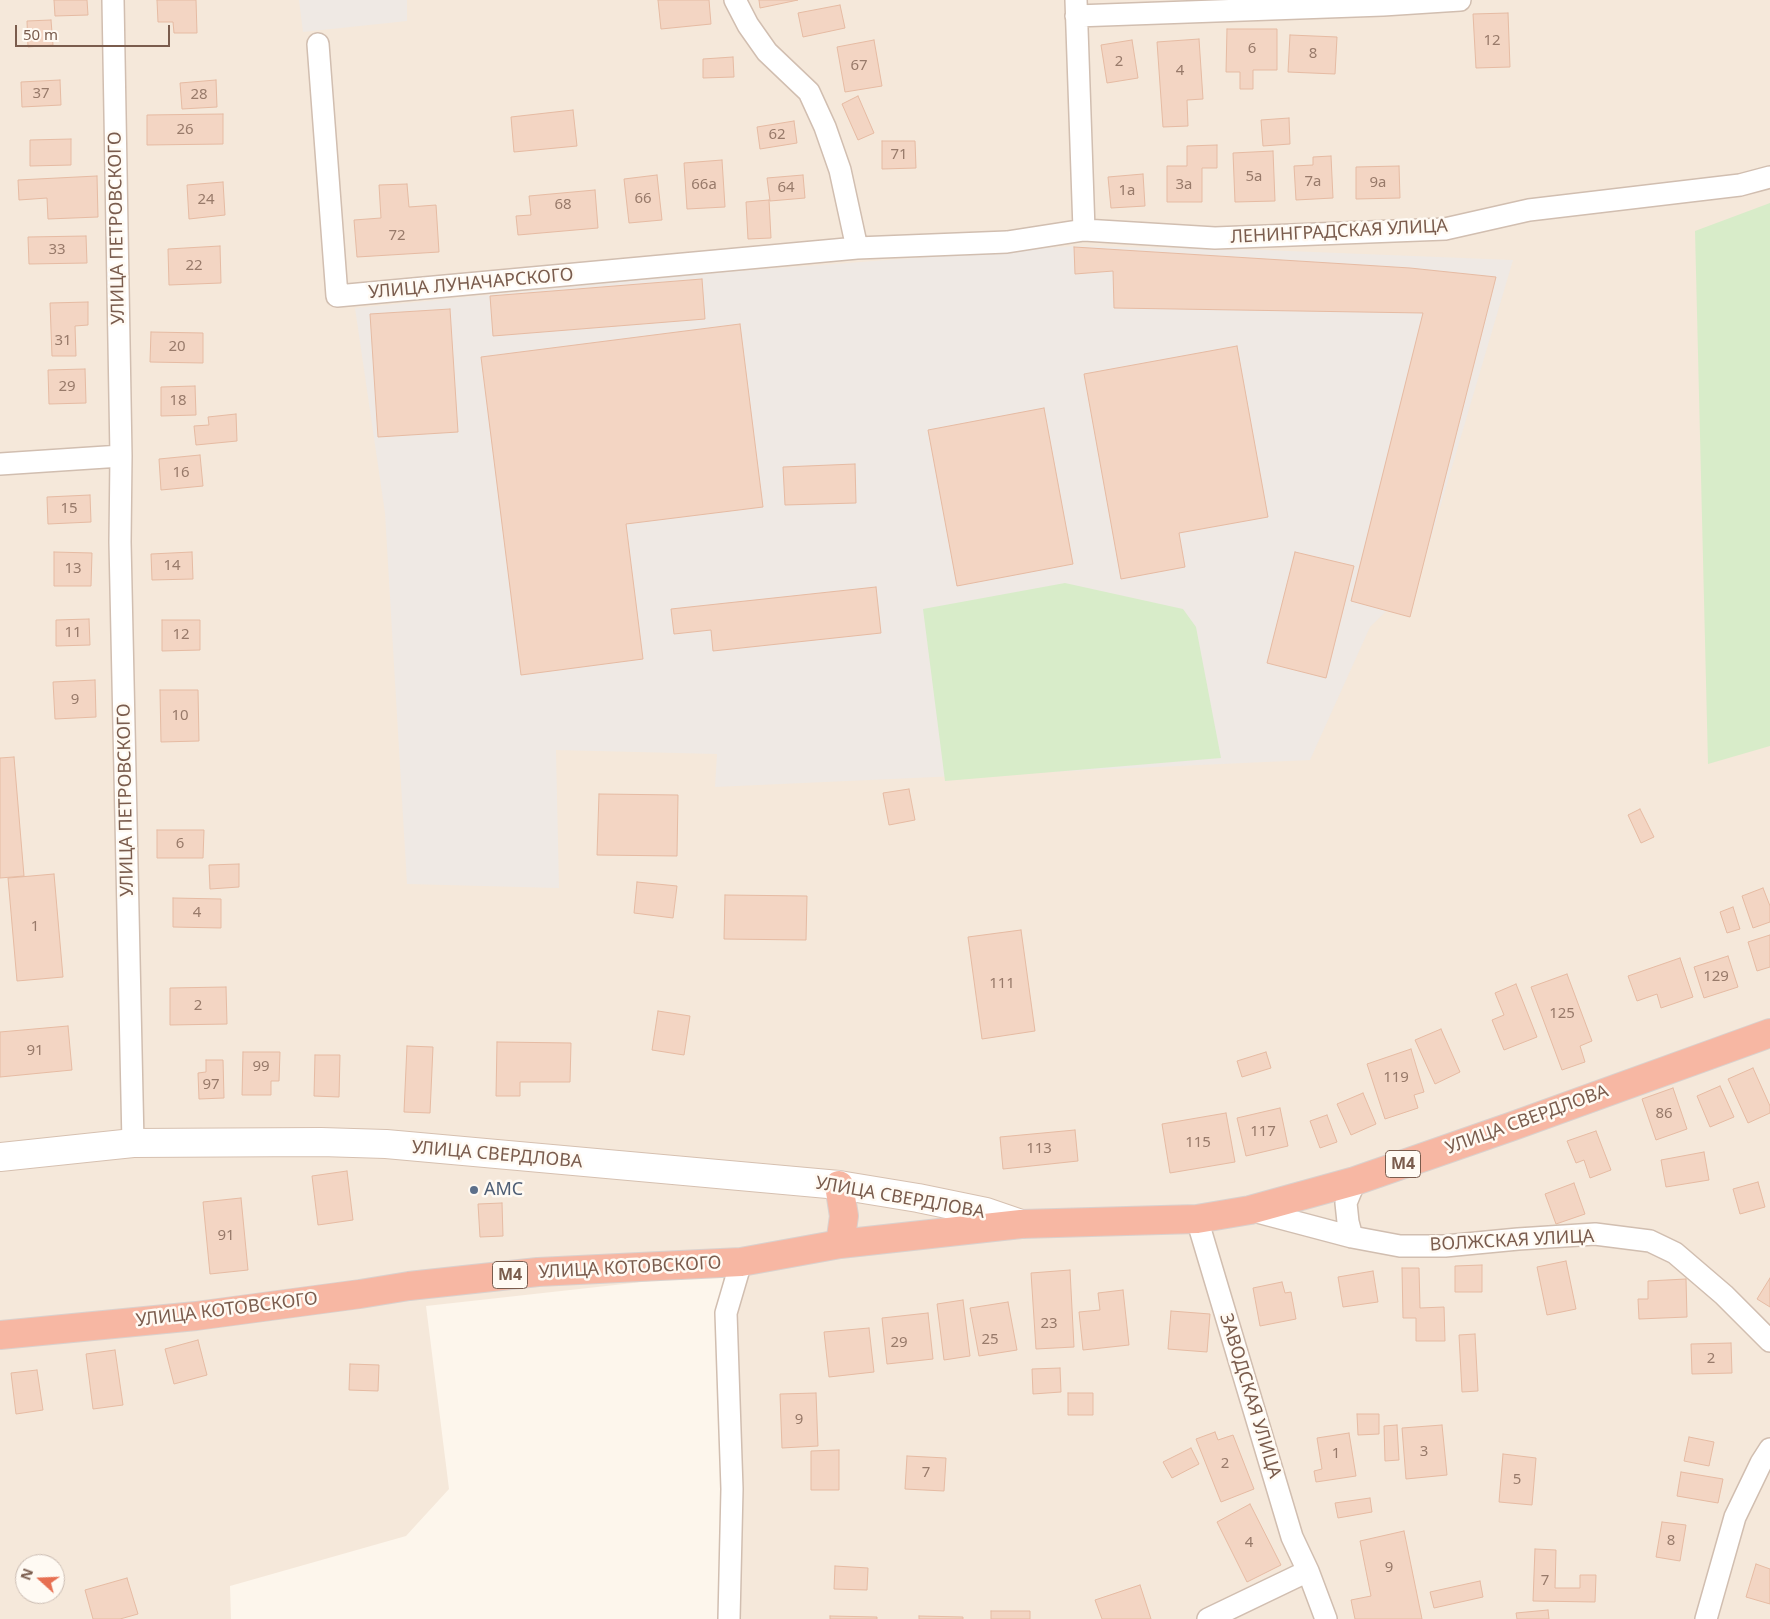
<!DOCTYPE html>
<meta charset="utf-8">
<style>
body{margin:0}
#map{position:relative;width:1770px;height:1619px;overflow:hidden;background:#fdf6ec;font-family:"Noto Sans",sans-serif}
canvas{display:block}
.north{position:absolute;left:15px;top:1554px;width:50px;height:50px;box-sizing:border-box;background:#fffaf3;border:1px solid #cabbb1;border-radius:50%;rotate:290deg;font-size:14px;font-weight:700;line-height:20px;text-align:center;color:#7a5c4d}
.north::after{content:'';display:block;margin:auto;width:18px;height:22px;background:#e76f51;clip-path:polygon(50% 0,100% 100%,50% 72%,0 100%)}
.scale{position:absolute;left:15px;top:25px;width:155px;height:22px;box-sizing:border-box;border:2px solid #7a5c4d;border-top:0;padding-left:6px;font-size:15px;line-height:18px;white-space:nowrap;color:#7a5c4d;-webkit-text-stroke:4px #fffaf3;paint-order:stroke}
</style>
<div id="map">
<canvas width="1770" height="1619"></canvas>
<div class="north">N</div>
<div class="scale">50 m</div>
</div>
<script>
const ctx = document.querySelector('canvas').getContext('2d');
ctx.lineJoin = 'round';
function paint(path, color) { ctx.fillStyle = color; ctx.fill(path, 'evenodd'); }
const shape = rows => new Path2D(rows.map(r => 'M' + r).join(''));
function stroke(path, color, width, dash) { ctx.strokeStyle = color; ctx.lineWidth = width; ctx.lineCap = dash ? 'butt' : 'round'; ctx.setLineDash(dash || []); ctx.stroke(path); }
function write(font, color, halo, rows, align = 'center') {
  ctx.font = font + ' "Noto Sans",sans-serif'; ctx.lineWidth = 5; ctx.setLineDash([]); ctx.textBaseline = 'middle'; ctx.strokeStyle = halo; ctx.fillStyle = color; for (const [text, x, y, turn = 0] of rows) {
    ctx.save(); ctx.translate(x, y); ctx.rotate((+turn || 0) * Math.PI / 180); ctx.textAlign = isNaN(turn) ? turn : align; if (halo) ctx.strokeText(text, 0, 0); ctx.fillText(text, 0, 0); ctx.restore();
  }
}
const residential = shape([
 [0,0,1770,0,1770,1619,724,1619,723,1273,426,1306,449,1489,406,1536,230,1586,231,1619,0,1619],
 [25,1564,55,1564,55,1594,25,1594]
]);
const industrial = shape([
 [299,0,407,0,407,21,303,32],
 [1074,246,1264,250,1513,260,1419,579,1370,627,1310,760,715,787,717,754,556,750,559,888,407,884,385,513,355,308,713,273]
]);
const green = shape([
 [1770,203,1770,746,1708,764,1695,231],
 [1065,583,1183,609,1196,627,1221,758,945,781,923,609]
]);
const building = shape([
 [54,0,87,0,88,15,55,16,54,0],
 [157,0,196,0,197,33,174,33,173,22,158,22,157,0],
 [658,0,709,0,711,24,661,29,658,0],
 [759,0,798,0,760,8,759,0],
 [840,5,845,28,803,37,798,13,840,5],
 [1508,13,1510,67,1476,68,1473,14,1508,13],
 [51,20,53,45,28,47,27,21,51,20],
 [1227,29,1277,29,1277,70,1253,70,1253,89,1240,89,1240,72,1226,72,1227,29],
 [1290,35,1337,37,1335,74,1288,72,1290,35],
 [1199,39,1203,99,1187,100,1188,126,1163,127,1157,42,1199,39],
 [874,40,882,86,845,92,837,47,874,40],
 [1132,40,1138,78,1107,83,1101,45,1132,40],
 [733,57,734,77,703,78,703,59,733,57],
 [60,80,61,105,22,107,21,82,60,80],
 [216,80,217,107,182,109,180,83,216,80],
 [858,96,874,133,858,140,842,104,858,96],
 [573,110,577,146,514,152,511,117,573,110],
 [223,114,223,144,147,145,147,115,223,114],
 [1289,118,1290,144,1263,146,1261,120,1289,118],
 [794,121,797,143,760,149,757,127,794,121],
 [71,139,71,165,30,166,30,140,71,139],
 [882,141,915,141,916,168,882,169,882,141],
 [1217,145,1217,168,1202,168,1202,202,1167,202,1167,166,1187,166,1187,146,1217,145],
 [1273,151,1275,201,1235,202,1233,153,1273,151],
 [1331,156,1333,198,1296,200,1294,166,1313,165,1313,157,1331,156],
 [722,160,725,207,687,209,684,163,722,160],
 [1399,166,1400,198,1356,199,1356,167,1399,166],
 [1143,174,1145,206,1111,208,1108,177,1143,174],
 [657,175,662,220,629,223,624,179,657,175],
 [803,175,805,198,770,201,767,178,803,175],
 [97,176,98,217,48,219,47,198,19,200,18,180,97,176],
 [223,182,225,215,189,219,187,185,223,182],
 [407,184,409,207,436,205,439,252,357,257,354,220,381,218,379,185,407,184],
 [595,190,598,228,518,235,516,216,531,215,529,196,595,190],
 [769,200,771,238,748,239,746,202,769,200],
 [86,236,87,263,29,264,28,237,86,236],
 [220,246,221,283,169,285,168,249,220,246],
 [1074,247,1410,268,1496,277,1410,617,1351,601,1423,313,1114,308,1113,271,1075,274,1074,247],
 [702,279,705,319,493,336,490,296,702,279],
 [88,302,88,325,75,326,76,356,52,356,50,303,88,302],
 [450,309,458,432,378,437,370,314,450,309],
 [740,324,763,507,626,524,643,659,521,675,481,357,740,324],
 [151,332,203,333,203,363,150,362,151,332],
 [1237,346,1268,517,1179,533,1185,567,1121,579,1084,374,1237,346],
 [85,369,86,403,49,404,48,370,85,369],
 [195,386,196,415,161,416,161,387,195,386],
 [1044,408,1073,564,957,586,928,430,1044,408],
 [236,414,237,441,196,445,194,426,209,425,208,417,236,414],
 [200,455,203,486,161,490,159,459,200,455],
 [855,464,856,503,785,505,783,467,855,464],
 [90,495,91,522,48,524,47,497,90,495],
 [54,552,92,553,91,586,54,586,54,552],
 [192,552,193,579,152,580,151,554,192,552],
 [1295,552,1354,566,1326,678,1267,663,1295,552],
 [876,587,881,633,713,651,711,630,674,634,671,609,876,587],
 [89,619,90,645,56,646,56,620,89,619],
 [162,620,200,620,200,650,162,651,162,620],
 [95,680,96,717,55,719,53,682,95,680],
 [160,690,198,690,199,741,161,742,160,690],
 [14,757,24,876,0,878,0,758,14,757],
 [909,789,915,820,889,825,883,793,909,789],
 [599,794,678,795,677,856,597,855,599,794],
 [1640,809,1654,837,1641,843,1628,815,1640,809],
 [157,830,204,830,203,858,157,858,157,830],
 [239,864,239,887,210,889,209,865,239,864],
 [54,874,63,977,17,981,8,878,54,874],
 [637,882,677,886,673,918,634,913,637,882],
 [1763,888,1770,906,1770,922,1753,928,1742,896,1763,888],
 [725,895,807,896,806,940,724,939,725,895],
 [173,898,221,899,221,928,173,927,173,898],
 [1733,907,1740,929,1727,933,1720,912,1733,907],
 [1021,930,1035,1031,982,1039,968,937,1021,930],
 [1770,935,1770,967,1757,971,1748,942,1770,935],
 [1728,956,1738,987,1704,998,1694,967,1728,956],
 [1680,958,1693,997,1661,1008,1657,994,1637,1001,1628,976,1680,958],
 [1567,974,1592,1041,1580,1046,1585,1062,1562,1070,1531,987,1567,974],
 [1516,984,1537,1037,1504,1050,1492,1020,1504,1015,1495,993,1516,984],
 [226,987,227,1024,170,1025,170,988,226,987],
 [658,1011,690,1016,684,1055,652,1050,658,1011],
 [68,1026,72,1070,0,1077,0,1032,68,1026],
 [1441,1029,1460,1072,1435,1084,1415,1040,1441,1029],
 [497,1042,571,1043,570,1082,520,1082,520,1096,496,1096,497,1042],
 [407,1046,433,1047,430,1113,404,1112,407,1046],
 [1411,1049,1424,1092,1414,1095,1418,1108,1385,1119,1367,1064,1411,1049],
 [243,1052,280,1052,279,1081,271,1081,271,1095,242,1095,243,1052],
 [1266,1052,1271,1068,1242,1077,1237,1061,1266,1052],
 [315,1055,340,1055,339,1097,314,1096,315,1055],
 [206,1060,223,1060,224,1098,199,1099,198,1073,206,1072,206,1060],
 [1753,1068,1770,1106,1770,1113,1748,1123,1728,1079,1753,1068],
 [1720,1086,1734,1117,1710,1127,1697,1096,1720,1086],
 [1673,1088,1687,1129,1656,1140,1642,1099,1673,1088],
 [1363,1093,1376,1124,1351,1135,1337,1104,1363,1093],
 [1280,1108,1288,1146,1246,1156,1237,1118,1280,1108],
 [1226,1113,1235,1162,1170,1173,1162,1124,1226,1113],
 [1327,1115,1337,1142,1320,1148,1310,1121,1327,1115],
 [1075,1130,1078,1161,1003,1169,1000,1137,1075,1130],
 [1596,1131,1611,1170,1590,1178,1584,1160,1576,1163,1567,1141,1596,1131],
 [1704,1152,1709,1180,1666,1187,1661,1160,1704,1152],
 [347,1171,353,1220,318,1225,312,1176,347,1171],
 [1758,1182,1765,1207,1740,1214,1733,1189,1758,1182],
 [1574,1183,1585,1214,1556,1224,1545,1194,1574,1183],
 [241,1198,248,1270,210,1274,203,1202,241,1198],
 [502,1203,503,1236,480,1237,478,1204,502,1203],
 [1566,1261,1576,1309,1547,1315,1537,1267,1566,1261],
 [1482,1265,1482,1292,1455,1292,1455,1266,1482,1265],
 [1402,1268,1419,1268,1420,1308,1444,1307,1445,1341,1416,1341,1416,1318,1403,1318,1402,1268],
 [1070,1270,1074,1347,1036,1349,1031,1273,1070,1270],
 [1373,1271,1378,1302,1343,1307,1338,1277,1373,1271],
 [1770,1278,1770,1307,1757,1299,1770,1278],
 [1686,1279,1687,1317,1639,1319,1638,1299,1648,1299,1648,1281,1686,1279],
 [1282,1282,1285,1293,1291,1292,1296,1319,1260,1326,1253,1288,1282,1282],
 [1123,1290,1129,1345,1083,1350,1079,1312,1100,1310,1098,1293,1123,1290],
 [963,1300,970,1356,944,1360,937,1304,963,1300],
 [1008,1302,1017,1350,979,1356,970,1308,1008,1302],
 [1171,1311,1210,1314,1207,1352,1168,1349,1171,1311],
 [928,1313,933,1359,887,1364,882,1318,928,1313],
 [869,1328,874,1372,829,1377,824,1332,869,1328],
 [1475,1334,1478,1391,1462,1392,1459,1335,1475,1334],
 [198,1340,207,1375,174,1384,165,1349,198,1340],
 [1731,1343,1732,1373,1692,1374,1691,1344,1731,1343],
 [115,1350,123,1405,93,1409,86,1354,115,1350],
 [350,1364,379,1365,378,1391,349,1390,350,1364],
 [1060,1368,1061,1392,1033,1394,1032,1369,1060,1368],
 [37,1370,43,1410,16,1414,11,1373,37,1370],
 [816,1393,818,1446,782,1448,780,1394,816,1393],
 [1068,1393,1093,1393,1093,1415,1068,1415,1068,1393],
 [1357,1414,1379,1414,1379,1434,1358,1435,1357,1414],
 [1397,1425,1399,1460,1385,1461,1384,1426,1397,1425],
 [1442,1425,1447,1475,1406,1479,1402,1428,1442,1425],
 [1215,1432,1218,1440,1233,1435,1254,1489,1221,1502,1196,1439,1215,1432],
 [1349,1433,1356,1476,1316,1482,1314,1471,1322,1469,1317,1438,1349,1433],
 [1689,1437,1714,1442,1709,1466,1684,1461,1689,1437],
 [1191,1448,1199,1464,1172,1478,1163,1462,1191,1448],
 [839,1450,839,1490,811,1490,811,1451,839,1450],
 [1503,1454,1536,1458,1532,1505,1499,1502,1503,1454],
 [907,1456,946,1458,944,1491,905,1489,907,1456],
 [1681,1472,1723,1479,1718,1503,1677,1496,1681,1472],
 [1370,1498,1372,1512,1338,1518,1335,1503,1370,1498],
 [1250,1504,1281,1565,1247,1582,1217,1522,1250,1504],
 [1662,1522,1686,1525,1680,1561,1656,1557,1662,1522],
 [1404,1531,1422,1619,1355,1619,1351,1600,1371,1596,1360,1541,1404,1531],
 [1535,1549,1556,1550,1555,1588,1580,1588,1580,1575,1596,1575,1595,1602,1533,1601,1535,1549],
 [1756,1564,1770,1569,1770,1604,1746,1597,1756,1564],
 [835,1566,868,1568,867,1590,834,1589,835,1566],
 [127,1578,138,1614,120,1619,93,1619,85,1590,127,1578],
 [1480,1581,1483,1597,1434,1608,1430,1592,1480,1581],
 [1140,1585,1151,1619,1102,1619,1095,1600,1140,1585],
 [1548,1610,1549,1619,1517,1619,1516,1613,1548,1610],
 [991,1611,1030,1611,1030,1619,991,1619,991,1611],
 [830,1616,877,1617,877,1619,830,1619,830,1616],
 [919,1616,963,1617,963,1619,919,1619,919,1616]
]);
const street = shape([
 [113,0,121,456,120,542,133,1143],
 [735,0,748,25,767,52,809,92,825,127,840,170,857,248],
 [1076,0,1084,230],
 [1076,16,1383,5,1460,0],
 [318,44,337,296,857,248,1007,242,1084,230,1215,238,1445,229,1529,210,1740,185,1770,177],
 [0,464,121,456],
 [1250,1210,1352,1237,1400,1246,1445,1246,1518,1239,1595,1234,1650,1241,1675,1253,1724,1295,1770,1341],
 [1197,1219,1292,1537,1308,1571,1326,1619],
 [1352,1237,1348,1222,1346,1203,1355,1181],
 [729,1619,732,1489,726,1313,741,1262],
 [1208,1619,1308,1571],
 [1706,1619,1735,1517,1761,1463,1770,1449]
]);
const secondary = shape([
 [0,1157,133,1143,321,1142,386,1144,839,1185,918,1198,986,1212,1021,1224]
]);
const highway = shape([
 [839,1185,844,1216,840,1244],
 [0,1335,196,1316,360,1294,409,1286,538,1272,741,1262,840,1244,1021,1224,1197,1219,1250,1210,1355,1181,1513,1126,1770,1033]
]);
const markers = [
 [474,1190,5,"#5c6f8a"]
];
const numberNames = [
 ["12",1492,41],
 ["6",1252,49],
 ["8",1313,54],
 ["2",1119,62],
 ["67",859,66],
 ["4",1180,71],
 ["37",41,94],
 ["28",199,95],
 ["26",185,130],
 ["62",777,135],
 ["71",899,155],
 ["5а",1254,177],
 ["7а",1313,182],
 ["9а",1378,183],
 ["66а",704,185],
 ["3а",1184,185],
 ["64",786,188],
 ["1а",1127,191],
 ["66",643,199],
 ["24",206,200],
 ["68",563,205],
 ["72",397,236],
 ["33",57,250],
 ["22",194,266],
 ["31",63,341],
 ["20",177,347],
 ["29",67,387],
 ["18",178,401],
 ["16",181,473],
 ["15",69,509],
 ["14",172,566],
 ["13",73,569],
 ["11",73,633],
 ["12",181,635],
 ["9",75,700],
 ["10",180,716],
 ["6",180,844],
 ["4",197,913],
 ["1",35,927],
 ["129",1716,977],
 ["111",1002,984],
 ["2",198,1006],
 ["125",1562,1014],
 ["91",35,1051],
 ["99",261,1067],
 ["119",1396,1078],
 ["97",211,1085],
 ["86",1664,1114],
 ["117",1263,1132],
 ["115",1198,1143],
 ["113",1039,1149],
 ["91",226,1236],
 ["23",1049,1324],
 ["25",990,1340],
 ["29",899,1343],
 ["2",1711,1359],
 ["9",799,1420],
 ["3",1424,1452],
 ["1",1336,1454],
 ["2",1225,1464],
 ["7",926,1473],
 ["5",1517,1480],
 ["8",1671,1541],
 ["4",1249,1543],
 ["9",1389,1568],
 ["7",1545,1581]
];
const shields = [
 [1403,1164,35],
 [510,1275,35]
];
const shieldNames = [
 ["M4",1403,1164],
 ["M4",510,1275]
];
const streetNames = [
 ["УЛИЦА ПЕТРОВСКОГО",117,228,-91],
 ["ЛЕНИНГРАДСКАЯ УЛИЦА",1339,232,-3],
 ["УЛИЦА ЛУНАЧАРСКОГО",471,284,-5],
 ["УЛИЦА ПЕТРОВСКОГО",126,800,-91],
 ["УЛИЦА СВЕРДЛОВА",1527,1120,-20],
 ["УЛИЦА СВЕРДЛОВА",497,1155,5],
 ["УЛИЦА СВЕРДЛОВА",900,1198,10],
 ["ВОЛЖСКАЯ УЛИЦА",1512,1241,-3],
 ["УЛИЦА КОТОВСКОГО",630,1268,-3],
 ["УЛИЦА КОТОВСКОГО",227,1310,-7],
 ["ЗАВОДСКАЯ УЛИЦА",1250,1396,73]
];
const serviceNames = [
 ["AMC",484,1190]
];
paint(residential, '#f5e8da');
paint(industrial, '#efe9e4');
paint(green, '#d8ecc9');
paint(building, '#f3d5c3');
stroke(building, '#e6bba3', 1);
stroke(street, '#d1beb0', 24);
stroke(secondary, '#d6c0b0', 30);
stroke(highway, '#dad1cd', 30);
stroke(street, '#fff', 21);
stroke(secondary, '#fff', 28);
stroke(highway, '#f7b7a3', 28);
for (const [x, y, r, color] of markers) { const dot = new Path2D(); dot.arc(x, y, r, 0, 2 * Math.PI); ctx.fillStyle = color; ctx.fill(dot); stroke(dot, '#fffaf3', 2); }
write('15px', '#987a6a', null, numberNames);
for (const [x, y, w] of shields) { const box = new Path2D(); box.roundRect(x - w / 2, y - 13.5, w, 27, 4); ctx.fillStyle = '#fffaf3'; ctx.fill(box); stroke(box, '#7a5c4d', 1); }
write('bold 16px', '#7a5c4d', null, shieldNames);
write('18px', '#7a5c4d', '#fffaf3', streetNames);
write('18px', '#4e5e75', '#fffaf3', serviceNames, 'left');
</script>
